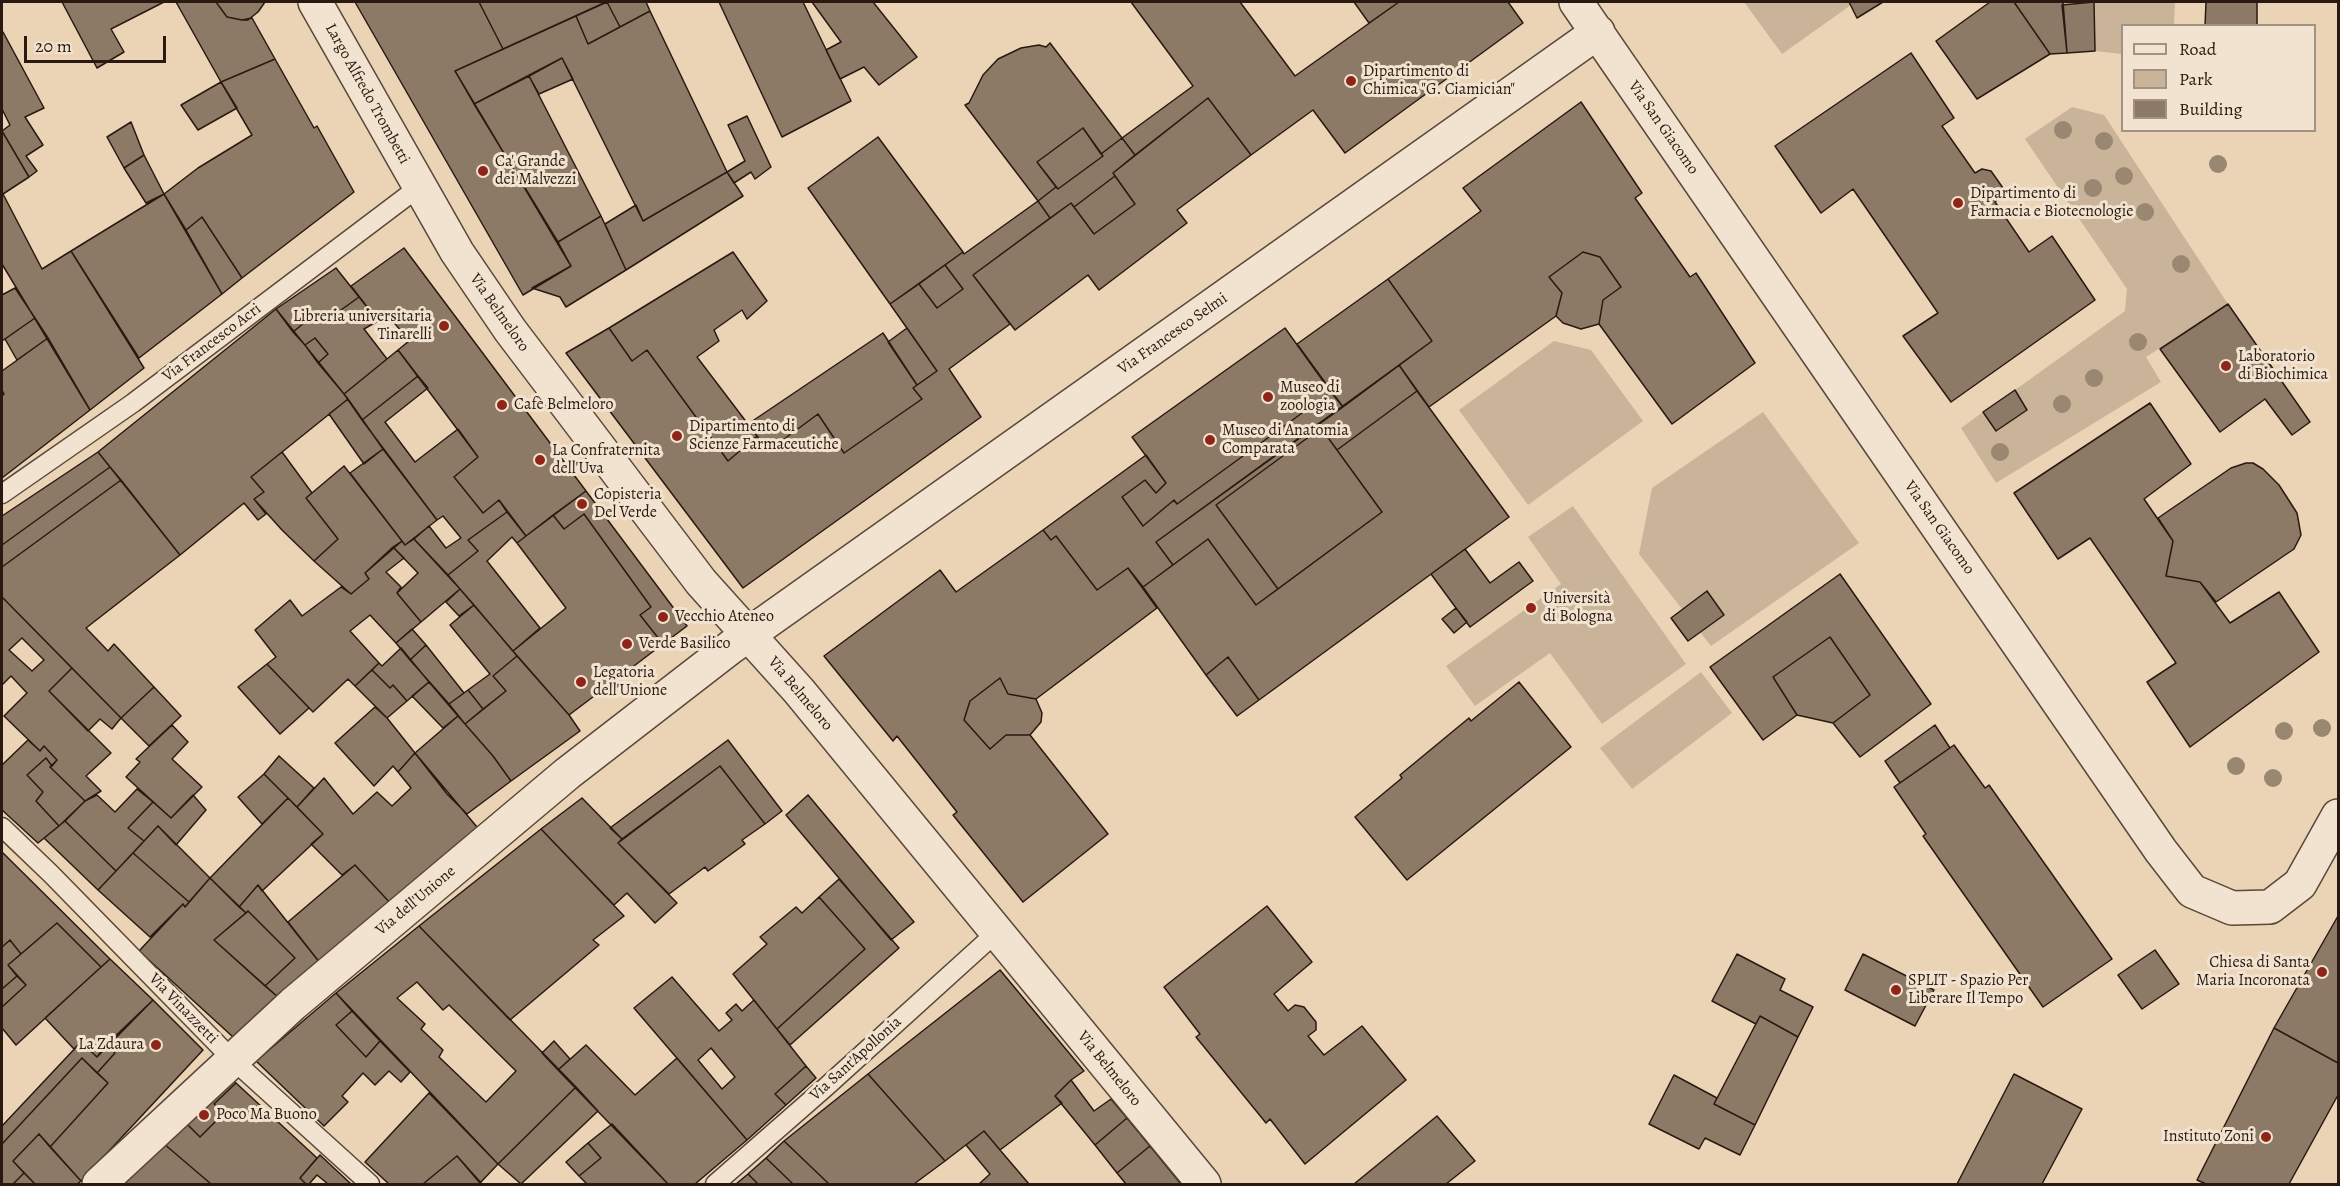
<!DOCTYPE html>
<meta charset="utf-8">
<style>
body{margin:0}
#map{position:relative;width:2340px;height:1186px;overflow:hidden;background:#ead4b5;font-family:Alegreya,serif}
canvas{display:block}
.frame{position:absolute;inset:0;border:3px solid #291911;pointer-events:none}
.legend{position:absolute;left:2121px;top:24px;width:195px;height:108px;box-sizing:border-box;background:#f1e3cf;border:2px solid #a19283;margin:0;padding:8px 10px;list-style:none;font-size:18px;color:#291911}
.legend li{display:flex;align-items:center;gap:12px;height:30px}
.legend b{width:30px;border:2px solid #a19283}
.scale{position:absolute;left:24px;top:36px;width:142px;height:27px;box-sizing:border-box;border:3px solid #291911;border-top:0;padding-left:8px;font-size:18px;line-height:21px;white-space:nowrap;color:#291911;-webkit-text-stroke:4px #f1e3cf;paint-order:stroke}
</style>
<div id="map">
<canvas width="2340" height="1186"></canvas>
<div class="frame"></div>
<ul class="legend">
<li><b style="height:8px;background:#f1e3cf"></b>Road</li>
<li><b style="height:16px;background:#c9b499"></b>Park</li>
<li><b style="height:16px;background:#8d7a66"></b>Building</li>
</ul>
<div class="scale">20 m</div>
</div>
<script>
const ctx = document.querySelector('canvas').getContext('2d');
ctx.lineJoin = 'round';
function paint(path, color) { ctx.fillStyle = color; ctx.fill(path, 'evenodd'); }
const shape = rows => new Path2D(rows.map(r => 'M' + r).join(''));
function stroke(path, color, width, dash) { ctx.strokeStyle = color; ctx.lineWidth = width; ctx.lineCap = dash ? 'butt' : 'round'; ctx.setLineDash(dash || []); ctx.stroke(path); }
function write(font, color, halo, rows, align = 'center') {
  ctx.font = font + ' Alegreya,serif'; ctx.lineWidth = 6; ctx.setLineDash([]); ctx.textBaseline = 'middle'; ctx.strokeStyle = halo; ctx.fillStyle = color; for (const [text, x, y, turn = 0] of rows) {
    ctx.save(); ctx.translate(x, y); ctx.rotate((+turn || 0) * Math.PI / 180); ctx.textAlign = isNaN(turn) ? turn : align; if (halo) ctx.strokeText(text, 0, 0); ctx.fillText(text, 0, 0); ctx.restore();
  }
}
const green = shape([
 [1744,2,1849,2,1851,5,1782,54],
 [2062,2,2175,2,2174,25,2122,26,2122,54,2095,51,2094,2,2062,5],
 [2072,107,2104,115,2228,304,2146,357,2161,382,1996,483,1961,428,1983,412,1996,431,2027,410,2015,390,2125,311,2127,289,2025,139],
 [1554,341,1591,350,1643,421,1528,505,1459,410],
 [1763,412,1859,543,1711,646,1639,554,1652,488],
 [1573,506,1686,664,1602,724,1550,653,1475,706,1446,666,1561,584,1528,537],
 [1701,672,1732,713,1632,789,1600,748]
]);
const building = shape([
 [62,2,164,2,111,29,124,52,97,68,62,2],
 [176,2,216,2,227,17,242,20,252,18,275,59,221,82,176,2],
 [216,2,265,2,258,12,248,20,242,20,227,17,216,2],
 [355,2,479,2,503,49,455,71,571,266,523,295,355,2],
 [479,2,606,2,503,49,479,2],
 [607,2,646,2,650,11,620,27,607,2],
 [607,2,620,27,588,44,576,16,607,2],
 [719,2,803,2,851,101,782,137,719,2],
 [812,2,873,2,917,57,879,85,864,67,840,79,826,50,841,42,812,2],
 [1131,2,1240,2,1295,76,1399,2,1508,2,1523,23,1345,153,1313,110,1251,155,1208,98,1135,155,1122,138,1193,86,1131,2],
 [1354,2,1399,2,1369,23,1354,2],
 [1849,2,1883,2,1857,18,1849,2],
 [1990,2,2014,2,2050,54,1977,99,1936,41,1990,2],
 [2014,2,2063,2,2067,53,2050,54,2014,2],
 [2094,2,2095,51,2067,53,2062,5,2094,2],
 [2206,2,2257,2,2257,26,2205,26,2206,2],
 [650,11,727,172,643,221,562,58,474,104,455,71,576,16,588,44,650,11],
 [3,32,44,108,25,117,43,145,26,156,37,171,29,177,2,131,10,125,2,109,2,33,3,32],
 [1050,43,1122,138,1101,154,1083,128,1037,162,1056,187,1038,201,965,105,969,103,983,75,998,59,1021,48,1039,45,1046,47,1050,43],
 [1911,53,1954,118,1942,126,1975,173,1982,169,1991,171,2003,188,2002,196,1995,202,2029,252,2052,236,2095,300,1951,402,1903,336,1938,313,1853,189,1821,213,1775,146,1911,53],
 [562,58,573,79,539,94,529,76,562,58],
 [275,59,314,128,317,126,354,192,242,278,202,217,186,230,164,194,198,168,252,135,221,82,275,59],
 [529,76,601,216,558,242,474,104,529,76],
 [221,82,237,108,198,130,181,105,221,82],
 [1208,98,1251,155,1177,210,1187,223,1099,290,1088,275,1015,330,973,275,1071,203,1094,234,1135,204,1113,173,1208,98],
 [1581,102,1642,193,1635,198,1690,277,1696,273,1755,363,1672,424,1599,324,1603,300,1621,287,1600,257,1583,252,1549,277,1562,293,1556,316,1429,407,1399,365,1432,341,1388,279,1481,211,1463,188,1581,102],
 [747,116,771,167,755,179,751,172,734,183,727,172,745,161,728,125,747,116],
 [131,122,144,155,124,168,107,137,131,122],
 [1083,128,1103,156,1058,189,1037,162,1083,128],
 [2,131,29,177,3,194,42,269,71,251,144,368,90,410,2,264,2,131],
 [878,137,963,252,890,304,808,188,878,137],
 [1122,138,1135,155,1113,173,1115,176,1074,207,1071,203,1050,218,1038,201,1056,187,1058,189,1103,156,1101,154,1122,138],
 [144,155,164,194,146,203,124,168,144,155],
 [727,172,743,196,626,270,605,224,636,205,643,221,727,172],
 [1115,176,1135,204,1094,234,1074,207,1115,176],
 [164,194,222,294,139,358,71,251,164,194],
 [1038,201,1050,218,973,275,1010,324,949,369,981,417,743,588,566,353,609,328,632,361,647,350,728,461,757,436,768,451,818,414,844,453,922,399,913,388,937,371,890,304,919,284,937,308,963,289,945,265,963,252,964,254,1038,201],
 [601,216,626,270,566,307,560,297,532,288,571,266,558,242,601,216],
 [202,217,242,278,222,294,186,230,202,217],
 [404,248,586,491,526,536,499,500,483,513,454,477,478,457,398,350,409,341,388,315,378,321,351,286,404,248],
 [733,252,767,301,747,319,742,310,714,330,719,341,697,357,757,436,728,461,647,350,632,361,609,328,733,252],
 [1583,252,1600,257,1621,287,1603,300,1599,324,1581,329,1563,323,1556,316,1562,293,1549,277,1583,252],
 [945,265,963,289,937,308,919,284,945,265],
 [336,268,359,297,323,323,316,313,293,332,276,309,336,268],
 [1388,279,1432,341,1343,407,1297,344,1388,279],
 [15,288,35,318,2,341,2,295,15,288],
 [359,297,378,321,364,329,387,359,344,394,318,363,328,354,315,338,305,345,293,332,316,313,323,323,359,297],
 [2228,304,2310,422,2292,435,2265,399,2220,432,2160,349,2228,304],
 [276,309,348,399,251,477,264,492,254,499,266,514,258,520,244,503,180,555,98,452,276,309],
 [35,318,48,338,17,360,5,339,35,318],
 [907,328,937,371,917,385,888,342,907,328],
 [1285,328,1331,392,1177,504,1174,500,1143,526,1122,497,1145,480,1156,493,1166,483,1132,437,1285,328],
 [883,333,917,385,913,388,922,399,844,453,818,414,768,451,748,424,883,333],
 [48,338,90,410,2,478,2,396,4,394,2,390,2,371,48,338],
 [315,338,328,354,318,363,305,345,315,338],
 [398,350,418,376,362,420,344,394,398,350],
 [1399,365,1417,391,1337,450,1321,428,1216,505,1278,589,1256,605,1208,539,1173,565,1156,542,1399,365],
 [418,376,428,388,385,422,415,462,458,429,478,457,454,477,483,513,499,500,507,512,468,540,478,551,448,575,414,539,429,526,446,548,461,538,443,516,437,520,362,420,418,376],
 [2015,390,2027,410,1996,431,1983,412,2015,390],
 [1417,391,1509,517,1259,700,1228,657,1206,675,1143,587,1208,539,1256,605,1382,512,1337,450,1417,391],
 [1331,392,1343,407,1156,542,1173,565,1143,587,1128,568,1097,590,1056,536,1051,540,1043,530,1146,455,1166,483,1156,493,1145,480,1122,497,1143,526,1174,500,1177,504,1331,392],
 [348,399,383,449,364,464,329,414,348,399],
 [2150,403,2191,464,2144,499,2173,541,2166,576,2200,582,2230,623,2279,592,2319,652,2190,747,2147,682,2176,663,2090,538,2058,559,2014,493,2150,403],
 [1321,428,1382,512,1278,589,1216,505,1321,428],
 [383,449,437,520,405,545,350,473,383,449],
 [98,452,110,467,2,545,2,516,98,452],
 [282,452,312,493,306,498,338,539,314,561,282,530,254,499,264,492,251,477,282,452],
 [2246,463,2253,463,2263,469,2279,485,2297,513,2301,535,2294,549,2216,602,2200,582,2166,576,2173,541,2158,518,2231,468,2246,463],
 [344,466,402,541,365,573,369,579,351,594,314,561,338,539,306,498,344,466],
 [110,467,121,480,2,567,2,545,110,467],
 [121,480,180,555,86,628,108,651,114,644,154,687,121,718,2,597,2,567,121,480],
 [586,491,687,626,663,644,640,615,651,607,584,514,564,529,553,515,586,491],
 [507,512,526,536,517,543,512,537,487,561,540,628,513,651,448,575,478,551,468,540,507,512],
 [584,514,651,607,640,615,663,644,569,715,513,651,566,608,517,543,553,515,564,529,584,514],
 [1043,530,1051,540,1056,536,1097,590,1128,568,1157,608,1036,699,1008,694,1000,678,970,701,964,720,990,749,1006,735,1030,735,1108,834,1023,902,953,815,957,812,897,736,893,741,824,656,940,570,956,592,1043,530],
 [414,539,460,589,421,622,397,593,418,573,393,547,402,541,405,545,414,539],
 [393,547,404,558,386,572,401,587,397,593,421,622,396,643,370,615,350,631,379,663,355,686,348,679,313,712,267,664,276,657,255,630,290,600,302,616,341,587,351,594,369,579,365,573,393,547],
 [1465,549,1490,583,1519,562,1533,581,1470,627,1431,574,1465,549],
 [1840,574,1931,704,1860,757,1833,723,1870,695,1830,637,1773,677,1797,715,1763,740,1710,667,1840,574],
 [460,589,474,605,459,616,446,602,460,589],
 [1707,591,1724,615,1688,641,1671,618,1707,591],
 [2,597,72,668,49,691,111,753,86,776,101,791,85,801,50,767,57,760,44,746,40,751,4,716,27,693,11,676,2,685,2,597],
 [22,638,44,660,32,671,9,650,22,638],
 [474,605,517,656,493,676,506,691,483,709,468,690,490,674,450,625,474,605],
 [1456,608,1467,622,1454,633,1442,619,1456,608],
 [412,629,426,645,410,660,396,643,412,629],
 [1830,637,1870,695,1833,723,1797,715,1773,677,1830,637],
 [426,645,464,693,449,704,410,660,426,645],
 [401,648,429,682,407,701,393,685,390,688,372,670,379,663,382,666,401,648],
 [517,656,569,715,580,731,511,781,493,756,465,724,506,691,493,676,517,656],
 [1228,657,1259,700,1237,716,1206,675,1228,657],
 [267,664,309,708,280,734,238,687,267,664],
 [72,668,121,718,112,729,100,719,88,731,49,691,72,668],
 [372,670,390,688,393,685,407,701,387,718,355,686,372,670],
 [1000,678,1008,694,1036,699,1042,713,1041,722,1030,735,1006,735,990,749,964,720,970,701,1000,678],
 [429,682,458,716,443,728,412,696,429,682],
 [1519,682,1571,747,1407,880,1355,817,1402,778,1400,775,1469,718,1471,721,1519,682],
 [154,687,181,716,149,746,121,718,154,687],
 [468,690,483,709,465,724,449,704,468,690],
 [375,707,387,718,415,753,398,772,393,766,374,786,335,743,375,707],
 [458,716,493,756,511,781,467,814,447,794,415,753,458,716],
 [172,725,188,742,172,759,202,787,171,818,126,777,140,762,136,759,172,725],
 [1935,725,1950,748,1900,783,1885,761,1935,725],
 [28,740,40,751,44,746,57,760,52,766,46,758,27,775,43,792,36,801,59,826,38,843,2,810,2,765,28,740],
 [728,740,782,811,765,824,720,766,622,839,610,828,728,740],
 [1954,745,1985,788,1989,785,2112,959,2043,1007,1923,836,1926,834,1894,787,1954,745],
 [415,753,482,833,392,905,355,865,342,875,311,844,323,834,297,807,324,778,353,814,377,792,392,806,411,788,398,772,415,753],
 [279,756,314,788,297,807,264,774,279,756],
 [46,758,52,766,50,767,85,801,59,826,36,801,43,792,27,775,46,758],
 [720,766,765,824,742,840,745,844,708,871,705,867,669,894,618,843,720,766],
 [264,774,288,798,262,824,238,797,264,774],
 [137,789,153,802,128,828,144,841,116,871,65,821,85,801,97,795,115,812,137,789],
 [193,795,206,810,176,845,158,826,144,841,128,828,153,802,171,818,193,795],
 [808,795,914,922,891,940,786,815,808,795],
 [288,798,323,834,262,891,258,885,239,907,210,878,288,798],
 [582,798,622,839,618,843,677,903,655,923,627,893,614,905,541,829,582,798],
 [65,821,116,871,98,890,44,838,65,821],
 [158,826,210,878,189,902,133,853,158,826],
 [541,829,624,916,593,940,599,945,510,1020,419,926,541,829],
 [2,852,110,959,101,967,57,923,21,954,10,940,2,947,2,852],
 [133,853,189,902,185,907,183,904,150,937,98,890,133,853],
 [355,865,392,905,320,963,288,922,355,865],
 [210,878,246,913,214,940,279,998,233,1037,139,951,183,904,185,907,210,878],
 [839,879,899,948,790,1045,777,1029,865,949,819,897,839,879],
 [258,885,320,963,279,998,265,986,295,958,248,911,246,913,239,907,258,885],
 [819,897,865,949,777,1029,733,974,767,944,760,937,796,907,802,913,819,897],
 [1267,906,1312,962,1274,994,1288,1011,1295,1005,1304,1007,1316,1022,1316,1030,1308,1036,1324,1055,1362,1026,1406,1080,1305,1164,1270,1119,1266,1123,1196,1037,1200,1034,1164,987,1267,906],
 [248,911,295,958,265,986,214,940,248,911],
 [2338,916,2338,1063,2274,1028,2338,916],
 [57,923,101,967,16,1045,2,1028,2,1007,26,985,8,965,57,923],
 [419,926,576,1087,498,1164,336,993,419,926],
 [417,982,443,1010,449,1005,516,1071,486,1102,439,1057,443,1050,421,1029,425,1024,397,998,417,982],
 [10,940,21,954,8,965,17,976,2,989,2,947,10,940],
 [2155,950,2179,984,2142,1009,2118,975,2155,950],
 [1737,954,1785,979,1780,990,1813,1007,1798,1037,1760,1016,1756,1024,1712,1001,1737,954],
 [1863,954,1934,990,1915,1026,1845,990,1863,954],
 [110,959,153,1000,97,1057,81,1042,74,1049,45,1018,110,959],
 [1000,970,1084,1071,1071,1080,1055,1096,1062,1103,1000,1150,984,1131,945,1161,868,1074,1000,970],
 [17,976,26,985,2,1007,2,989,17,976],
 [672,977,719,1031,732,1020,726,1013,736,1004,742,1011,754,1000,806,1066,775,1094,786,1105,747,1140,634,1008,672,977],
 [711,1048,735,1077,722,1089,698,1060,711,1048],
 [336,993,352,1011,336,1025,366,1057,380,1041,410,1072,401,1082,389,1071,375,1085,363,1073,342,1096,348,1102,324,1126,256,1061,336,993],
 [153,1000,203,1050,81,1181,50,1147,108,1083,97,1073,115,1053,106,1045,153,1000],
 [352,1011,380,1041,366,1057,336,1025,352,1011],
 [1760,1016,1798,1037,1755,1125,1714,1104,1760,1016],
 [2274,1028,2338,1063,2338,1095,2289,1184,2206,1184,2197,1180,2274,1028],
 [554,1041,570,1059,558,1070,542,1053,554,1041],
 [81,1042,97,1057,106,1045,115,1053,97,1073,82,1058,2,1144,2,1126,81,1042],
 [586,1045,635,1095,677,1058,747,1140,695,1184,668,1184,558,1070,586,1045],
 [82,1058,108,1083,50,1147,39,1134,13,1161,24,1173,13,1184,2,1184,2,1144,82,1058],
 [806,1066,816,1078,786,1105,775,1094,806,1066],
 [868,1074,945,1161,914,1184,829,1184,784,1141,868,1074],
 [2014,1074,2082,1109,2042,1184,1957,1184,2014,1074],
 [1674,1075,1717,1098,1714,1104,1755,1125,1740,1155,1705,1138,1699,1149,1649,1124,1674,1075],
 [230,1077,236,1083,214,1104,224,1113,200,1137,185,1122,230,1077],
 [1071,1080,1094,1111,1111,1099,1127,1118,1095,1145,1055,1096,1071,1080],
 [236,1083,317,1158,300,1178,306,1184,211,1184,163,1143,185,1122,200,1137,224,1113,214,1104,236,1083],
 [576,1087,598,1111,521,1184,498,1164,576,1087],
 [429,1093,498,1164,480,1183,457,1156,423,1184,389,1184,365,1162,429,1093],
 [1437,1116,1475,1161,1446,1184,1354,1184,1437,1116],
 [1127,1118,1150,1146,1117,1173,1095,1145,1127,1118],
 [612,1124,668,1184,587,1184,579,1176,601,1158,588,1143,612,1124],
 [984,1131,1000,1150,1029,1184,979,1184,990,1174,966,1145,984,1131],
 [39,1134,81,1181,77,1184,35,1184,13,1161,39,1134],
 [784,1141,829,1184,793,1184,766,1158,784,1141],
 [163,1143,211,1184,123,1184,163,1143],
 [588,1143,601,1158,579,1176,566,1162,588,1143],
 [1150,1146,1181,1184,1126,1184,1117,1173,1150,1146],
 [320,1155,351,1184,328,1184,317,1175,309,1184,306,1184,300,1178,320,1155],
 [457,1156,482,1184,423,1184,457,1156],
 [766,1158,793,1184,758,1184,748,1174,766,1158],
 [24,1173,35,1184,13,1184,24,1173],
 [748,1174,758,1184,736,1184,748,1174]
]);
const lane = shape([
 [2,494,133,403,419,187],
 [2,827,51,874,233,1060,370,1184],
 [715,1184,827,1086,997,932]
]);
const street = shape([
 [315,2,457,252,510,330,701,582,799,691,1204,1184],
 [1576,2,2161,851,2192,891,2232,908,2270,907,2300,884,2338,816],
 [99,1184,293,1004,568,773,731,647,1598,32]
]);
const trees = [
 [2063,130],
 [2104,141],
 [2218,164],
 [2124,176],
 [2093,188],
 [2145,212],
 [2181,264],
 [2138,342],
 [2094,378],
 [2062,404],
 [2000,452],
 [2322,728],
 [2284,731],
 [2236,766],
 [2273,778]
];
const markers = [
 [1351,81,6,"#8f2418"],
 [483,171,6,"#8f2418"],
 [1958,203,6,"#8f2418"],
 [444,326,6,"#8f2418"],
 [2226,366,6,"#8f2418"],
 [1268,397,6,"#8f2418"],
 [502,405,6,"#8f2418"],
 [677,436,6,"#8f2418"],
 [1210,440,6,"#8f2418"],
 [540,460,6,"#8f2418"],
 [582,504,6,"#8f2418"],
 [1531,608,6,"#8f2418"],
 [663,617,6,"#8f2418"],
 [627,644,6,"#8f2418"],
 [581,682,6,"#8f2418"],
 [2322,972,6,"#8f2418"],
 [1896,990,6,"#8f2418"],
 [156,1045,6,"#8f2418"],
 [204,1115,6,"#8f2418"],
 [2266,1137,6,"#8f2418"]
];
const poiNames = [
 ["Dipartimento di",1363,72],
 ["Chimica \"G. Ciamician\"",1363,90],
 ["Ca' Grande",495,162],
 ["dei Malvezzi",495,180],
 ["Dipartimento di",1970,194],
 ["Farmacia e Biotecnologie",1970,212],
 ["Libreria universitaria",432,317,"right"],
 ["Tinarelli",432,335,"right"],
 ["Laboratorio",2238,357],
 ["di Biochimica",2238,375],
 ["Museo di",1280,388],
 ["zoologia",1280,406],
 ["Cafè Belmeloro",514,405],
 ["Dipartimento di",689,427],
 ["Scienze Farmaceutiche",689,445],
 ["Museo di Anatomia",1222,431],
 ["Comparata",1222,449],
 ["La Confraternita",552,451],
 ["dell'Uva",552,469],
 ["Copisteria",594,495],
 ["Del Verde",594,513],
 ["Università",1543,599],
 ["di Bologna",1543,617],
 ["Vecchio Ateneo",675,617],
 ["Verde Basilico",639,644],
 ["Legatoria",593,673],
 ["dell'Unione",593,691],
 ["Chiesa di Santa",2310,963,"right"],
 ["Maria Incoronata",2310,981,"right"],
 ["SPLIT - Spazio Per",1908,981],
 ["Liberare Il Tempo",1908,999],
 ["La Zdaura",144,1045,"right"],
 ["Poco Ma Buono",216,1115],
 ["Instituto Zoni",2254,1137,"right"]
];
const streetNames = [
 ["Largo Alfredo Trombetti",367,94,61],
 ["Via San Giacomo",1663,128,55],
 ["Via Belmeloro",499,313,55],
 ["Via Francesco Selmi",1173,334,-35],
 ["Via Francesco Acri",212,343,-37],
 ["Via San Giacomo",1939,528,55],
 ["Via Belmeloro",800,694,50],
 ["Via dell'Unione",416,901,-40],
 ["Via Vinazzetti",183,1009,46],
 ["Via Sant'Apollonia",856,1059,-42],
 ["Via Belmeloro",1109,1069,51]
];
paint(green, '#c9b499');
paint(building, '#8d7a66');
stroke(building, '#291911', 1.5);
stroke(lane, '#59483a', 21);
stroke(street, '#59483a', 36);
stroke(lane, '#f1e3cf', 18);
stroke(street, '#f1e3cf', 33);
ctx.fillStyle = '#9a8771';
for (const [x, y] of trees) { ctx.beginPath(); ctx.arc(x, y, 9, 0, 2 * Math.PI); ctx.fill(); }
for (const [x, y, r, color] of markers) { const dot = new Path2D(); dot.arc(x, y, r, 0, 2 * Math.PI); ctx.fillStyle = color; ctx.fill(dot); stroke(dot, '#f1e3cf', 2); }
write('16px', '#291911', '#f1e3cf', poiNames, 'left');
write('16px', '#291911', '#f1e3cf', streetNames);
</script>
